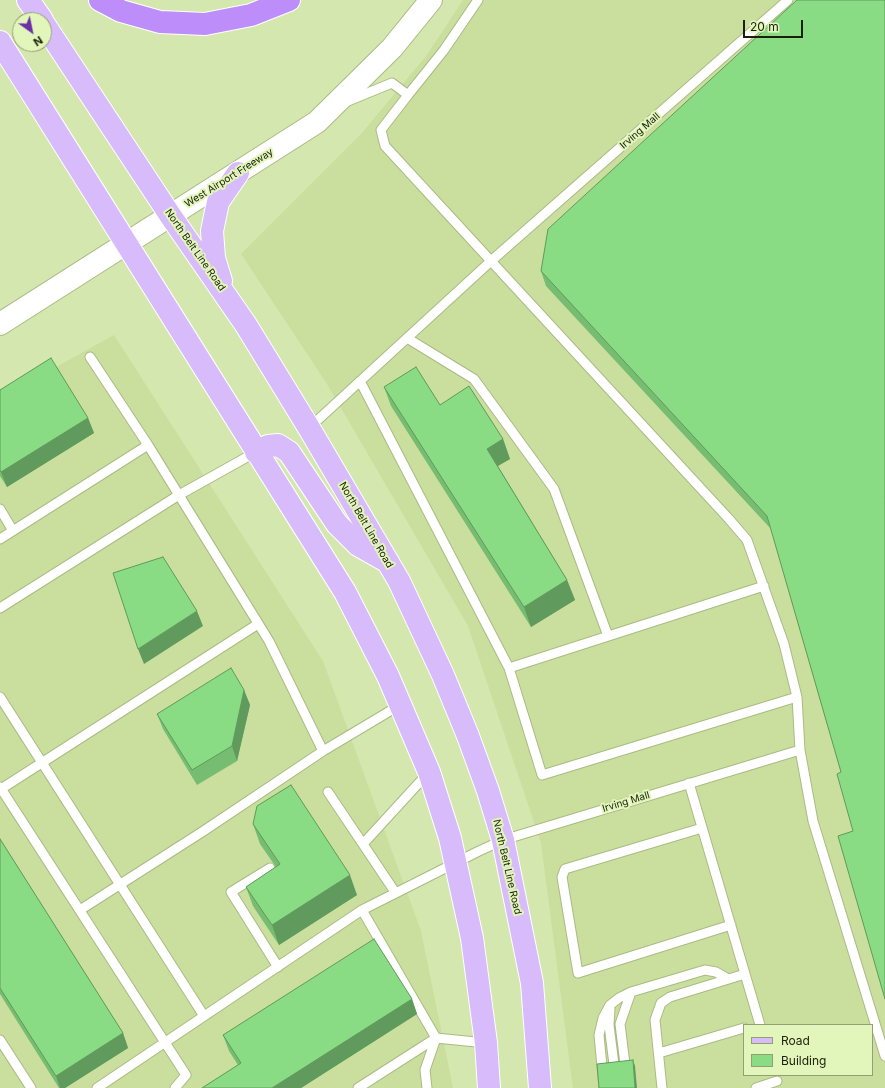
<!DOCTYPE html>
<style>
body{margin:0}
#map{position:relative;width:885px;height:1088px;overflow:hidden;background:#d4e7ae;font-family:Inter,sans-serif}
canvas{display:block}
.legend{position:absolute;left:743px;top:1024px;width:130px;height:52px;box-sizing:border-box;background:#e2f5bb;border:1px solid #92a074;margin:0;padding:5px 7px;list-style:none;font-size:12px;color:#1a200a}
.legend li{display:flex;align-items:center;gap:8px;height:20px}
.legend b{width:20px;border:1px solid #92a074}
.north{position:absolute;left:12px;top:12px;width:40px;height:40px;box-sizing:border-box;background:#e2f5bb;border:1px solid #92a074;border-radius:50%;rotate:147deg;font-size:11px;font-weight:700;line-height:16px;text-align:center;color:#1a200a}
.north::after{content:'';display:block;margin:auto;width:14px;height:18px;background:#6c31a7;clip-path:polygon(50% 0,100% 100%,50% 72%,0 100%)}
.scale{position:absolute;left:743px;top:20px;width:60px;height:18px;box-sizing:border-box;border:2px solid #1a200a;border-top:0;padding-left:5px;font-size:12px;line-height:14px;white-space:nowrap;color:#1a200a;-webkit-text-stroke:3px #e2f5bb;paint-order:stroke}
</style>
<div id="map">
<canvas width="885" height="1088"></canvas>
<ul class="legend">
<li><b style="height:5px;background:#d7bbfb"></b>Road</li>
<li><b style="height:11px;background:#89dc84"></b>Building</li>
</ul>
<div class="north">N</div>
<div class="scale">20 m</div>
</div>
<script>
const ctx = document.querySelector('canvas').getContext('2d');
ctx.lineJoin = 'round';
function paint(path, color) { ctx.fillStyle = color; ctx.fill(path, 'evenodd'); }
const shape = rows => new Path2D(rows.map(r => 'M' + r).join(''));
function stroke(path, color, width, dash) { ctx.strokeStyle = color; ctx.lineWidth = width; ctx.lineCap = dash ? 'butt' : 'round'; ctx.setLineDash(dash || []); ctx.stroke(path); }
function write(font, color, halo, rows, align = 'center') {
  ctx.font = font + ' Inter,sans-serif'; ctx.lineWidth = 4; ctx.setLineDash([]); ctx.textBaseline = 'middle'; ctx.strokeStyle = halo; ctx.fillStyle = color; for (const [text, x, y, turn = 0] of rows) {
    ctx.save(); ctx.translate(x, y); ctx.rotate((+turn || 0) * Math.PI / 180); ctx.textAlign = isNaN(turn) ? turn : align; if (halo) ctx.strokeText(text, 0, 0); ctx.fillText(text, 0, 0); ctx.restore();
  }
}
const built = shape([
 [463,0,885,0,885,1088,573,1088,541,843,468,626,327,384,241,254,361,134,426,56],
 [744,1025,872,1025,872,1075,744,1075],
 [114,335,323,661,421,931,453,1088,0,1088,0,398]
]);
const lane = shape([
 [408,95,444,50,478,0],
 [348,101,392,83,408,95,381,130,385,146,491,261,788,0],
 [407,338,474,379,554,489,608,636],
 [90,357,148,445,269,641,323,751],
 [360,381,509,668,542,775,797,697],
 [309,428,491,261,729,519,747,540,784,644,797,697,800,750,813,821,885,1056],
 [0,509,13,531],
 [0,539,148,445],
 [0,608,179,495,256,452],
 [509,668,764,586],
 [0,697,204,1016],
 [689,783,760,1025],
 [0,787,186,1075,175,1088],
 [1,789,258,624],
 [328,792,395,892],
 [702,828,565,869,562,877,578,973,731,925],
 [363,844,428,773],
 [270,868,231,892,278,967],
 [80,910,202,832,323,751,400,705],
 [610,1009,609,1025,617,1088],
 [0,1040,31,1088],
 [659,1053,744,1028],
 [97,1088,362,910,479,851,503,840,800,750],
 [358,1088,436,1038,362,910],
 [427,1088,425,1070,436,1038,486,1043],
 [604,1088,599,1035,603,1018,610,1005,619,998,631,992,705,970,716,972,728,979],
 [628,1088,620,1024,631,992],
 [662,1088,655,1020,661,1003,670,997,745,974],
 [756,1088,777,1081]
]);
const secondary = shape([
 [0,324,317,122,392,48,431,0]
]);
const primary = shape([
 [28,0,42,20],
 [44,24,170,215,246,325,309,428,399,581,443,675,468,736,488,791,503,840,532,983,540,1088],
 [0,42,345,592,388,676,429,772,450,838,472,938,486,1043,489,1088],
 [221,281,214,258,212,231,218,202,238,173],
 [256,452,268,446,278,445,289,452,337,524,358,545,388,562]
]);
const highway = shape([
 [100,0,121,11,160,22,205,24,251,15,289,0]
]);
const wall = shape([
 [797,0,853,831,841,772,771,529,546,286,541,271],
 [384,387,440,405,503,439,510,459,498,466,567,580,575,600,531,627,391,406],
 [0,390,88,418,94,433,7,487,0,476],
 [244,690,250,705,237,761,197,785,163,729,157,714],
 [253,824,357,895,279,945,253,906,246,887,276,867,260,844],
 [0,839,123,1033,128,1048,65,1088,59,1088,0,994],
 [412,999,417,1014,301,1088,202,1088,238,1065,229,1051,223,1035]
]);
const shadedWall = shape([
 [88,418,94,433,7,487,1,472],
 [503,439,510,459,494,468,487,449],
 [567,580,575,600,531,627,524,607],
 [197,611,203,626,144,664,138,649],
 [244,690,250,705,237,761,232,746],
 [350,875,357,895,279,945,272,925],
 [412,999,417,1014,301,1088,272,1088],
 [123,1033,128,1048,65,1088,60,1088,56,1076],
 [633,1060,635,1066,637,1088,635,1088]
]);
const building = shape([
 [797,0,885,0,885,999,838,836,853,831,837,774,841,772,767,516,541,271,548,229,797,0],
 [51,358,88,418,1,472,0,470,0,390,51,358],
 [416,367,440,405,469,386,503,439,487,449,567,580,524,607,384,387,416,367],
 [163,557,197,611,138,649,113,573,163,557],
 [231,668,244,690,232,746,192,770,157,714,231,668],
 [291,785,350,875,272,925,246,887,280,864,253,824,257,806,291,785],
 [0,839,123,1033,56,1076,0,988,0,839],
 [374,939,412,999,272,1088,202,1088,241,1063,223,1035,374,939],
 [633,1060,635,1088,599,1088,597,1064,633,1060]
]);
const streetNames = [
 ["Irving Mall",640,131,-41],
 ["West Airport Freeway",229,178,-32],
 ["North Belt Line Road",195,250,55],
 ["North Belt Line Road",366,525,60],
 ["Irving Mall",626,802,-17],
 ["North Belt Line Road",507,867,77]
];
paint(built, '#cadf9e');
stroke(lane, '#a9bb83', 11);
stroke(secondary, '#a9bb83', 24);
stroke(primary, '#fff', 24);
stroke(highway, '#fff', 24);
stroke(lane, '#fff', 9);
stroke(secondary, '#fff', 22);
stroke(primary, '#d7bbfb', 22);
stroke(highway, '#bd8ef9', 22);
paint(wall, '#76bd72');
paint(shadedWall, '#609a5c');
paint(building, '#89dc84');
stroke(building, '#609a5c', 1);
write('10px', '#1a200a', '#e2f5bb', streetNames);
</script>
